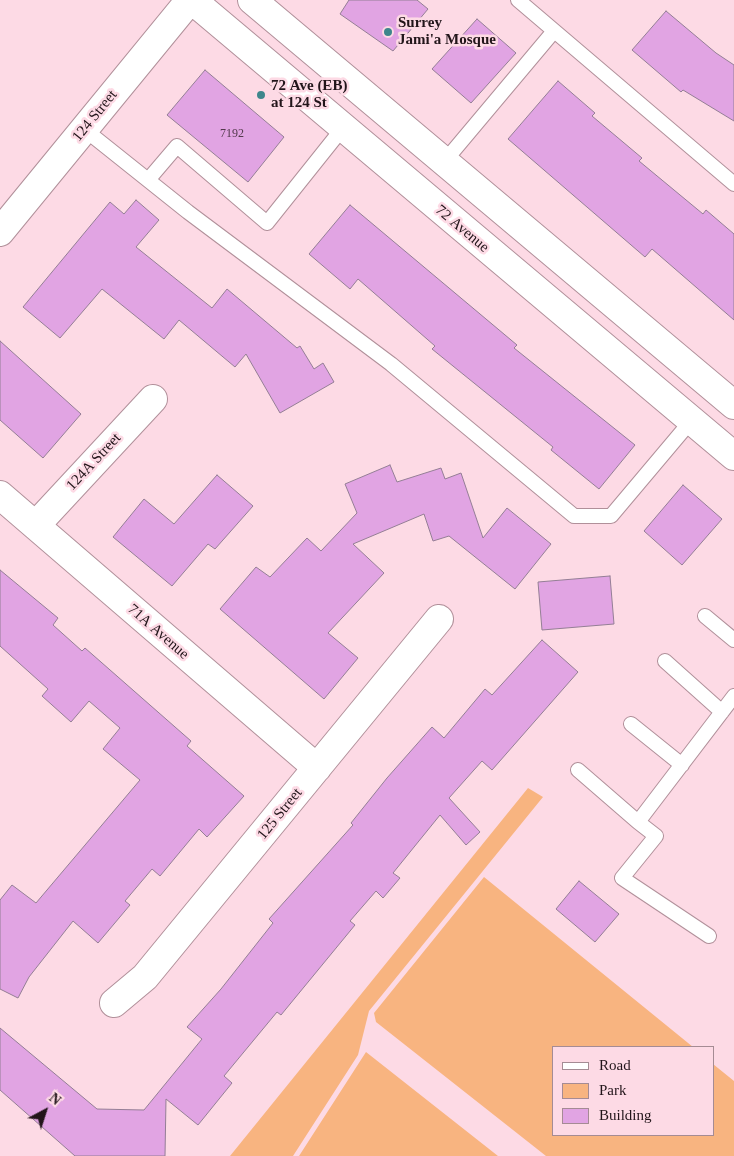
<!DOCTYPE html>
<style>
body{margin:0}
#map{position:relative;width:734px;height:1156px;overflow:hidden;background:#fddae5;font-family:"Times New Roman",serif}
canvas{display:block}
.legend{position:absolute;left:552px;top:1046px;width:162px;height:90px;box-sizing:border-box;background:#fddae5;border:1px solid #a58b94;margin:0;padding:6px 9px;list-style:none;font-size:15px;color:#22151a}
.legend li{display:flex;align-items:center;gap:10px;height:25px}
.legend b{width:25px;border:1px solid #a58b94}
.north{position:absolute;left:20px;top:1086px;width:50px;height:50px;-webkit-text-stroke:4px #fddae5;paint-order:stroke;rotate:40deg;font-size:14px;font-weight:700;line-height:20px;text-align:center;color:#22151a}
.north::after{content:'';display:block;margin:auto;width:18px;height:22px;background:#22151a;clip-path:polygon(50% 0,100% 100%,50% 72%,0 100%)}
</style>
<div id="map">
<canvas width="734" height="1156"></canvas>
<ul class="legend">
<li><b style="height:6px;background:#fff"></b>Road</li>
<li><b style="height:14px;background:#f8b480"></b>Park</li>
<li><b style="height:14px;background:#e1a4e3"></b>Building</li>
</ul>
<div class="north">N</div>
</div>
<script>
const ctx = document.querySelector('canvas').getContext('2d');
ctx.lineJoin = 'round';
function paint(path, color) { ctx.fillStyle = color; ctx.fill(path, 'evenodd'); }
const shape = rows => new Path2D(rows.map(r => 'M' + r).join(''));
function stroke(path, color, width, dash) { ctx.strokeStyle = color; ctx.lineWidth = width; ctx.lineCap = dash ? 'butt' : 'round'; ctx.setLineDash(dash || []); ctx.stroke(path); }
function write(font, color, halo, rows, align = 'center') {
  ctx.font = font + ' "Times New Roman",serif'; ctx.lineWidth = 5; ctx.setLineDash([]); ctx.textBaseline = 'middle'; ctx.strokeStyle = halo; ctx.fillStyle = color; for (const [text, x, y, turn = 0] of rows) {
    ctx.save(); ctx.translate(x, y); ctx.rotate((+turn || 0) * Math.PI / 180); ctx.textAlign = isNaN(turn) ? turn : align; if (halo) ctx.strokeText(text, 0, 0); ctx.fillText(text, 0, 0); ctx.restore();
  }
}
const green = shape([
 [528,788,543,797,369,1011,358,1055,293,1156,230,1156],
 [484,877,693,1047,553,1047,553,1135,713,1135,713,1064,734,1081,734,1156,546,1156,376,1022,374,1013],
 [366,1052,498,1156,299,1156]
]);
const building = shape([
 [349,0,417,0,428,9,393,51,340,14,349,0],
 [666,11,716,53,734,65,734,121,683,90,681,92,632,50,666,11],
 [477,19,516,53,471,103,432,69,477,19],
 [205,70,284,137,248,182,167,115,205,70],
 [558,81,595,113,592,116,642,158,639,161,703,214,706,210,734,234,734,320,652,249,645,257,508,139,558,81],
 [136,200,159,220,136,247,212,308,227,289,297,348,300,346,314,369,323,363,334,382,280,413,246,354,235,367,179,320,164,339,102,289,60,338,23,307,110,202,124,214,136,200],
 [350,205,517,345,514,348,635,445,599,489,551,450,553,447,432,349,435,346,358,279,350,289,309,254,350,205],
 [0,341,81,414,43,458,0,420,0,341],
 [390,465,397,482,441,468,445,479,461,473,483,538,507,508,551,544,515,589,449,536,433,541,424,514,353,544,384,573,328,633,358,658,324,699,220,609,256,567,270,577,307,538,321,551,357,513,345,484,390,465],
 [217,475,253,506,215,549,208,544,172,586,113,537,144,499,174,524,217,475],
 [683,485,722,519,682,565,644,531,683,485],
 [0,570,58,618,53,625,82,651,85,648,191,741,187,746,244,796,207,837,199,829,160,876,152,869,125,901,130,905,98,943,73,921,29,977,18,998,0,989,0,900,12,885,36,903,140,780,103,749,120,728,89,701,71,722,42,696,48,689,0,646,0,570],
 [610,576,614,624,542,630,538,582,610,576],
 [542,640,578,672,492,770,482,761,449,798,480,832,466,845,440,815,393,873,400,878,383,898,376,891,350,921,355,925,281,1015,277,1012,224,1076,232,1083,198,1125,166,1099,165,1156,75,1156,0,1090,0,1028,97,1109,144,1110,202,1039,187,1027,221,989,273,923,269,919,353,825,351,823,387,778,432,727,444,738,485,689,492,695,542,640],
 [579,881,619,914,595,942,556,909,579,881]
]);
const lane = shape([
 [518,0,734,184],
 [84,129,188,212,391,364,574,516,611,516,691,421],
 [444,162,554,31],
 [148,180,177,146,267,223,342,129],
 [705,616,734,640],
 [665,661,722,712],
 [631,724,682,765],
 [578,770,638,822],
 [709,936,622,878,656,836,638,822,734,696]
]);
const street = shape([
 [0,495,317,768],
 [36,525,153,399],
 [114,1003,145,977,439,619]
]);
const secondary = shape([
 [192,0,734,456],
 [252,0,734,405],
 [0,232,190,0]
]);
const markers = [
 [388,32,5,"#3e868c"],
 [261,95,5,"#3e868c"]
];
const numberNames = [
 ["7192",232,134]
];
const poiNames = [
 ["Surrey",398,23],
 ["Jami'a Mosque",398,40],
 ["72 Ave (EB)",271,86],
 ["at 124 St",271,103]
];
const streetNames = [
 ["124 Street",95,116,-51],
 ["72 Avenue",462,229,40],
 ["124A Street",94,462,-47],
 ["71A Avenue",158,632,41],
 ["125 Street",280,814,-51]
];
paint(green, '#f8b480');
paint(building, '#e1a4e3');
stroke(building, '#947e95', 1);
stroke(lane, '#b1909a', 16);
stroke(street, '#b1909a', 30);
stroke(secondary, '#b1909a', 30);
stroke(lane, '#fff', 14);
stroke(street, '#fff', 28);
stroke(secondary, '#fff', 28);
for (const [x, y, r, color] of markers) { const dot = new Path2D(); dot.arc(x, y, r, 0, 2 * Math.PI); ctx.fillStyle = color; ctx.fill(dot); stroke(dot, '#fddae5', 2); }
write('12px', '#52394c', null, numberNames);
write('bold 15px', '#22151a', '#fddae5', poiNames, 'left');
write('15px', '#22151a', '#fddae5', streetNames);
</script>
